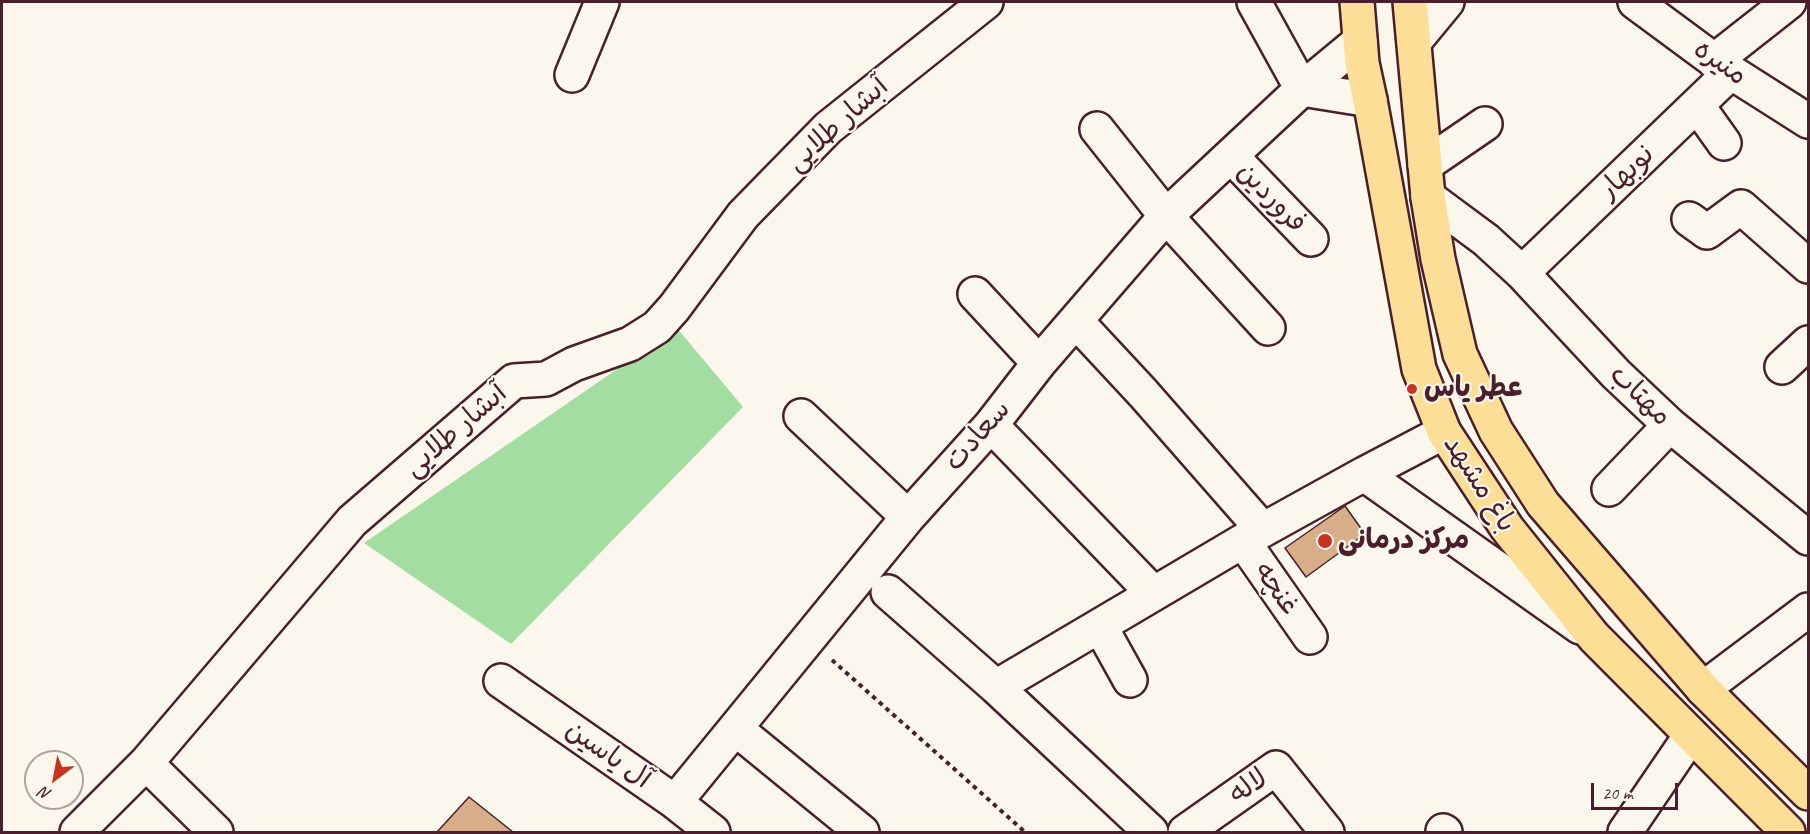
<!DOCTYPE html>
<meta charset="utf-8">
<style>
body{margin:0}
#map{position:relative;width:1810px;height:834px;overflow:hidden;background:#fbf7ec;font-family:Caveat,sans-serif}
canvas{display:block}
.frame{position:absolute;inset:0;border:3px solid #4a1f2b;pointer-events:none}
.north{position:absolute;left:24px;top:750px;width:60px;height:60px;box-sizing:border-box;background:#fbf7ec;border:2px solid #b4a19f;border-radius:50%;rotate:212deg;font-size:16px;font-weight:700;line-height:24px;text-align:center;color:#4a1f2b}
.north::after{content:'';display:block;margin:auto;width:21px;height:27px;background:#c8321e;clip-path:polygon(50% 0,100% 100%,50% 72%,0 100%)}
.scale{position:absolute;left:1591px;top:783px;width:87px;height:27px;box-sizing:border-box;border:3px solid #4a1f2b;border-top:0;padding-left:8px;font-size:18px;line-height:21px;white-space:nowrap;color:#4a1f2b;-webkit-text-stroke:4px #fbf7ec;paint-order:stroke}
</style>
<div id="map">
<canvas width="1810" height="834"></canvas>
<div class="frame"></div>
<div class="north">N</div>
<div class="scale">20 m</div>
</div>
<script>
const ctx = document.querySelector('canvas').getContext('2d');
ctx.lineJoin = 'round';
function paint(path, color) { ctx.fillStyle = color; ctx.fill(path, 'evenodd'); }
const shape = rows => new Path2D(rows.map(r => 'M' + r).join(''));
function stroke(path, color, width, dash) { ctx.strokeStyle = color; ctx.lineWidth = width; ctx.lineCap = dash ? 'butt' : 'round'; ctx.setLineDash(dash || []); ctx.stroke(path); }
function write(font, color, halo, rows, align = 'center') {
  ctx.font = font + ' Caveat,"Playpen Sans Arabic",sans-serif'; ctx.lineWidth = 4.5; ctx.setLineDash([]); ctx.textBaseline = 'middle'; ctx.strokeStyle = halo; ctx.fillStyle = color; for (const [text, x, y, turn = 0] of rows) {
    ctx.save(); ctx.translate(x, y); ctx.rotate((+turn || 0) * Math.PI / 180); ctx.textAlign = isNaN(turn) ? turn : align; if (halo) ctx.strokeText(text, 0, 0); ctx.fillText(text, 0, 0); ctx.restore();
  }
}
const green = shape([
 [677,328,743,407,511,644,364,543]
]);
const building = shape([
 [1345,506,1365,534,1306,577,1285,548,1345,506],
 [469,797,513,832,437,832,469,797]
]);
const path = shape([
 [832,660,1025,832]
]);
const minor = shape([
 [1254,2,1302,89],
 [1635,2,1723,67,1808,121],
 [1414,42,1447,2],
 [1714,61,1789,2],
 [572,75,602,2],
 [1302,89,1370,100],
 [1697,105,1724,143],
 [1097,129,1166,216,1268,328],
 [1232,157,1311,239],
 [1425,165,1485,124],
 [1428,197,1486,240,1522,273,1616,374,1670,425,1808,538],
 [1689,219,1707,232,1741,207,1808,266],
 [1522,273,1731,72],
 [975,294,1039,363],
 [1076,321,1143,393,1263,530],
 [1782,367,1808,343],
 [801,416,908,517],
 [991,425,1153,593],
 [1364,474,1580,627],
 [1609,489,1670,425],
 [1243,541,1310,637],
 [888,592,996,687,1151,832],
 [1100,626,1130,680],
 [501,681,675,802,713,832],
 [996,687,1243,541,1364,474,1444,432],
 [1703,689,1808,610],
 [736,729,862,832],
 [146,763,216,832],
 [675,802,908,517,991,425,1039,363,1166,216,1302,89,1360,41],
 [1443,831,1445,832],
 [77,832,146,763,352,521,514,381,546,379,574,364,630,344,657,327,674,308,743,215,828,128,986,2],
 [1185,832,1276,768,1327,832],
 [1625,832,1691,735]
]);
const major = shape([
 [1357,2,1362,63,1370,100,1419,369,1444,432,1507,528,1594,637,1788,832],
 [1410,2,1428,197,1438,259,1460,354,1496,431,1543,504,1703,689,1808,793]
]);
const markers = [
 [1412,389,6,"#c8321e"],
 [1325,541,8,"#c8321e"]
];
const streetNames = [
 ["منیره",1720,63,35],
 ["آبشار طلایی",838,125,-42],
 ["نوبهار",1627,173,-44],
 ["فروردین",1271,198,46],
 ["مهتاب",1640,396,44],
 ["آبشار طلایی",456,431,-41],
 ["سعادت",978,436,-49],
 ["باغ مشهد",1479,484,57],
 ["غنچه",1276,589,55],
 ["آل یاسین",608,755,35],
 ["لاله",1249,787,-35]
];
const poiNames = [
 ["عطر یاس",1424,389],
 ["مرکز درمانی",1338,541]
];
paint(green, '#a4dda1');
paint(building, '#d8ad89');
stroke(building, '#4a1f2b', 1.5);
stroke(minor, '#4a1f2b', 38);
stroke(major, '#4a1f2b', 38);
stroke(path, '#4a1f2b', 4, [4.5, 4.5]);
stroke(minor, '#fbf7ec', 33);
stroke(major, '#fcde96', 33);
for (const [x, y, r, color] of markers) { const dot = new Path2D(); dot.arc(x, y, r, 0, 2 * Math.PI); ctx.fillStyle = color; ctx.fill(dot); stroke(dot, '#fbf7ec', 2); }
write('28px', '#4a1f2b', '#fbf7ec', streetNames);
write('bold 28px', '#4a1f2b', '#fbf7ec', poiNames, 'left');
</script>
